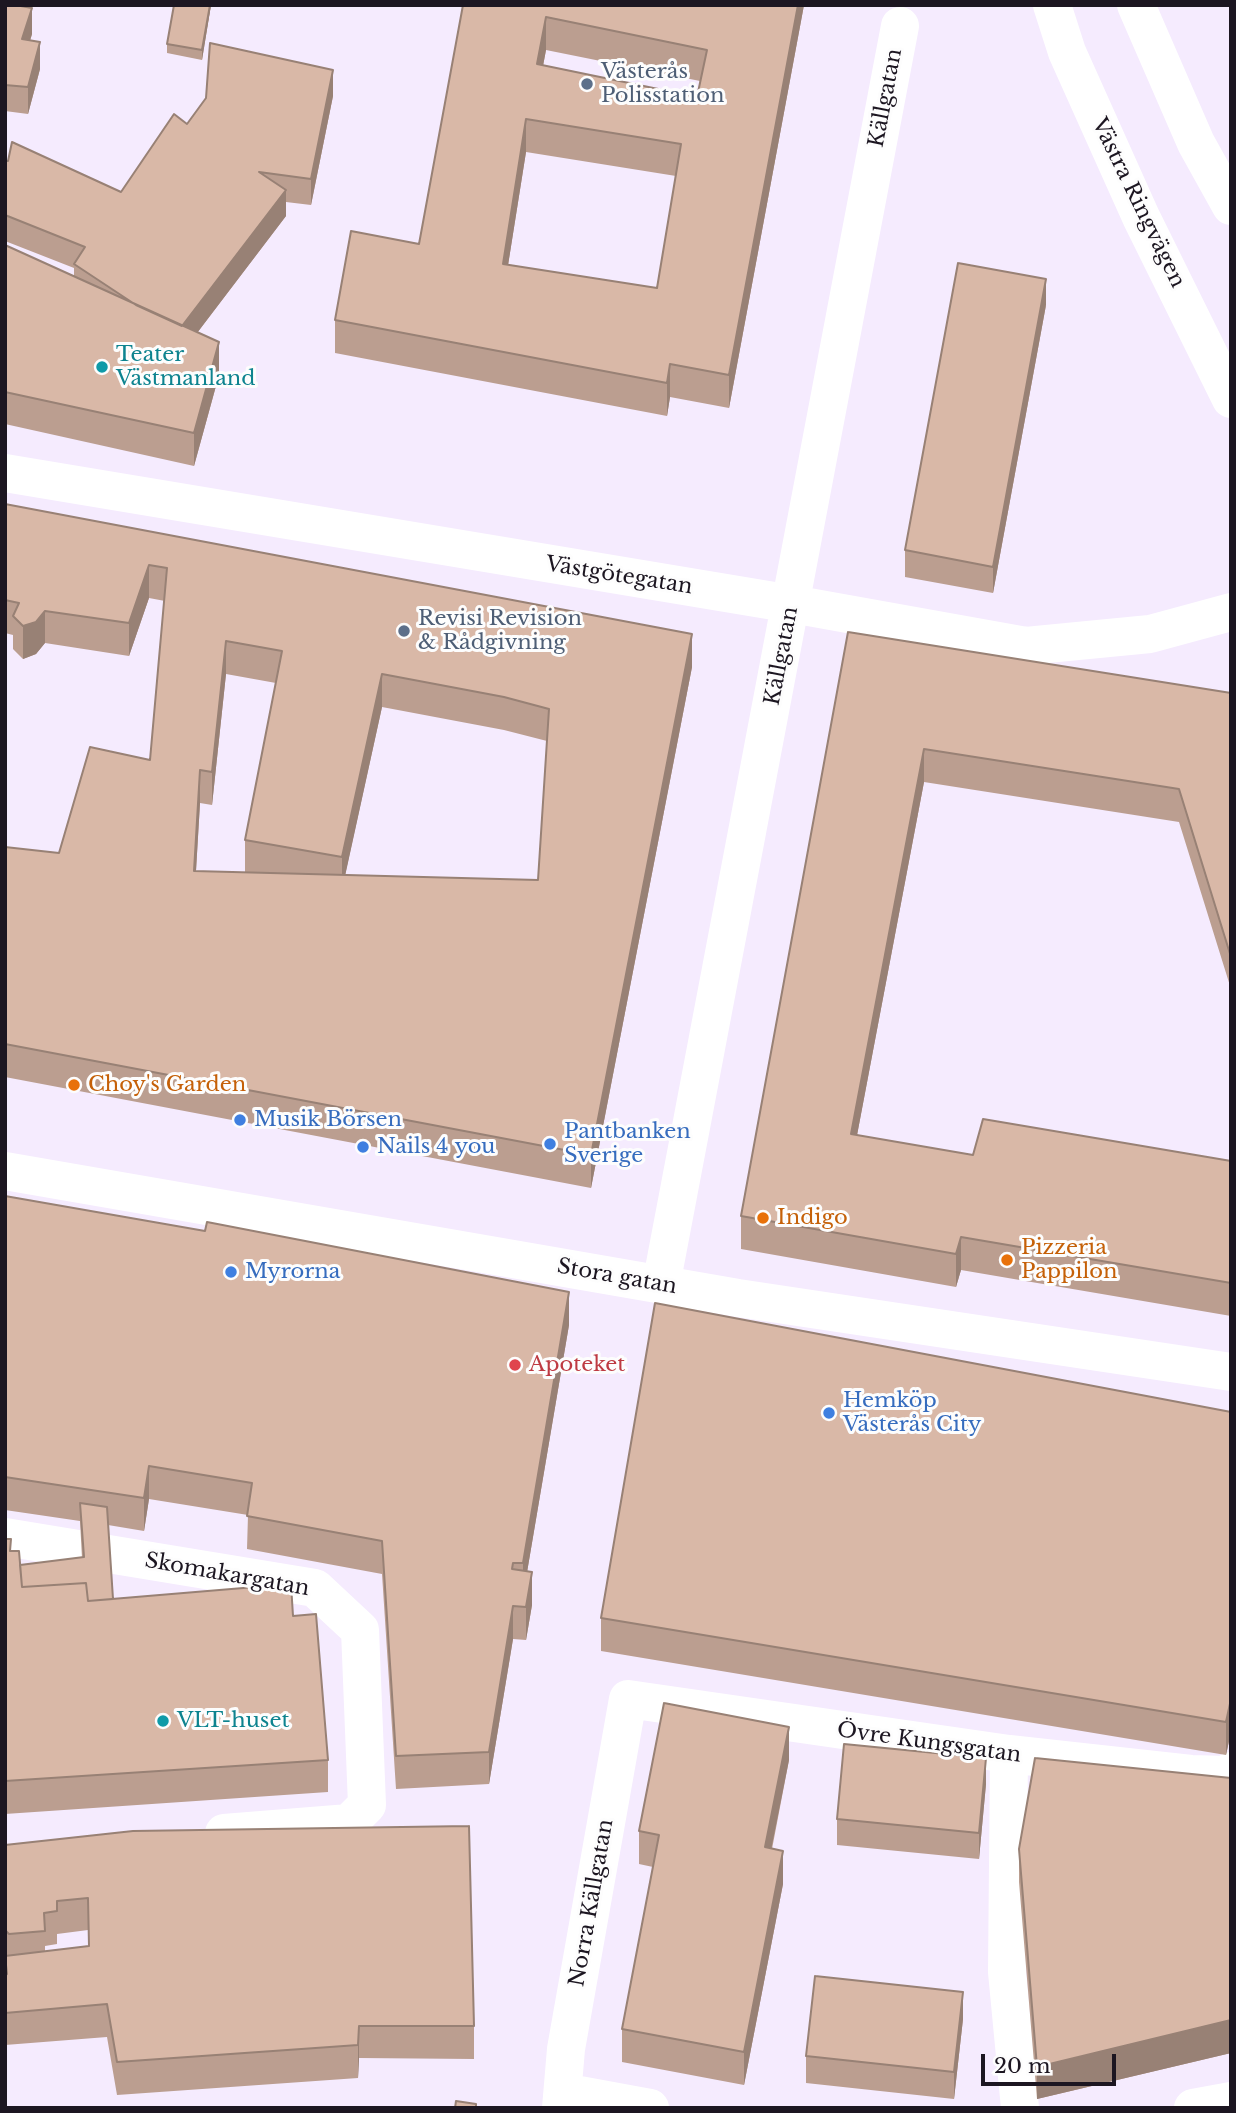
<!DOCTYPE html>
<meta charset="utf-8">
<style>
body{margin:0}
#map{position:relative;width:1236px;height:2113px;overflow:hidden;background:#f5ebfe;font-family:"Libre Baskerville",serif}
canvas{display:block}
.frame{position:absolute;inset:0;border:7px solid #1c1621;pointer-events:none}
.scale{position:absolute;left:981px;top:2054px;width:135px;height:32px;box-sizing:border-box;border:4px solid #1c1621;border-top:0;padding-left:9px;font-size:21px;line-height:24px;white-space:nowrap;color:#1c1621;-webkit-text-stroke:5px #fdfdfd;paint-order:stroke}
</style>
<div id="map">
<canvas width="1236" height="2113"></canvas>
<div class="frame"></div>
<div class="scale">20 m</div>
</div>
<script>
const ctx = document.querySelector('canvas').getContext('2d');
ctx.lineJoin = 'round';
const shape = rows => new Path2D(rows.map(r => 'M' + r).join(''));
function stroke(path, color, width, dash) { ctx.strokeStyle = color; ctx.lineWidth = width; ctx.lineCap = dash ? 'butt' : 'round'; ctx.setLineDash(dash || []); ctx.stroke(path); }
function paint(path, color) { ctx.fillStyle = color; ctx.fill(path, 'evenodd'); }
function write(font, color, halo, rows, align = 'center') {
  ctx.font = font + ' "Libre Baskerville",serif'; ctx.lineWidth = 6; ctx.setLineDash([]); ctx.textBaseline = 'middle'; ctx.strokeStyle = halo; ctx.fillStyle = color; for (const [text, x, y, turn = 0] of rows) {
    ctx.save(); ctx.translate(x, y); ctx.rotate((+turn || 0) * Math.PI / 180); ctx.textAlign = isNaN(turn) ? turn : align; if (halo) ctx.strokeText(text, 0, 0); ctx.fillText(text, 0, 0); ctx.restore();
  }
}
const minor = shape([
 [5,473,792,604,1026,646,1150,634,1231,612],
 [5,1171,738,1298,1231,1372],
 [661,1285,900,26],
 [5,1537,315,1588,360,1630,367,1805,349,1823,224,1833],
 [1009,1754,1007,1972,1020,2108],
 [563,2092,650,2108],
 [561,2108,566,2049,628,1699,1009,1754,1191,1774,1226,1775,1231,1771],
 [1193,2108,1231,2101]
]);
const major = shape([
 [1052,5,1067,52,1141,217,1231,399],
 [1136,5,1196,143,1231,206]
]);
const wall = shape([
 [5,5,32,34,30,41,40,69,28,114,5,111],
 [211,5,202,60,167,53,167,44],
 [463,5,804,5,729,408,670,397,667,416,335,353,335,320,419,244],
 [546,50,700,81,697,97,543,66],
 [526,152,676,176,657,288,508,265],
 [333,96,311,205,286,202,286,216,197,333,219,375,194,466,5,424,5,245,74,276,74,268,5,241,5,161,121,192,187,124],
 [1046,305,993,593,905,577,905,550],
 [5,504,692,667,591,1188,5,1077,5,847,59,853,150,760,165,601,149,598,129,656,45,643,36,654,23,659,13,649,13,635,5,633],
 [226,674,276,683,245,840,245,873,196,871,200,803,212,805],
 [382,707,504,730,547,741,538,880,345,875],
 [848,632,1231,693,1231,989,1179,822,924,782,857,1135,973,1155,1231,1161,1231,1316,961,1270,956,1287,741,1249,741,1216],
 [5,1196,569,1325,527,1572,532,1605,526,1640,513,1639,489,1784,396,1789,382,1574,247,1549,248,1515,149,1499,144,1531,108,1525,113,1599,293,1616,328,1760,328,1792,5,1814,5,1539,11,1551,20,1565,82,1558,80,1521,5,1510],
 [1231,1412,1231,1732,1226,1755,601,1651,601,1618],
 [789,1760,772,1849,783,1884,744,2085,622,2062,622,2029,653,1867,639,1864,639,1831],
 [1231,1778,1231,2053,1037,2099,1019,1882,1019,1849],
 [986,1784,979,1859,837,1845,837,1819],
 [5,1845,474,2026,474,2059,359,2058,358,2078,117,2095,107,2037,5,2045],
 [88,1930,88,1947,45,1951,45,1946,57,1944,57,1934],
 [963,2019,954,2099,806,2083,806,2056]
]);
const shadedWall = shape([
 [210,5,211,5,202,60,202,50],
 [798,5,804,5,729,408,729,375],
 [32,8,32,34,22,65,22,39],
 [546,17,546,50,537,97,537,64],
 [40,42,40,69,28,114,28,87],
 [333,70,333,96,311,205,311,179],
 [526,119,526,152,503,297,503,264],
 [286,190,286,216,178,358,178,332],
 [1046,279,1046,305,993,593,993,567],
 [219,342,219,375,194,466,194,433],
 [670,364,670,397,667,416,667,383],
 [149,565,149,598,129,656,129,623],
 [45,611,45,643,36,654,23,659,23,626],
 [692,634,692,667,591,1188,591,1155],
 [226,641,226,674,212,805,212,772],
 [382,674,382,707,342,890,342,857],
 [924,749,924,782,851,1167,851,1134],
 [200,770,200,803,194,904,194,871],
 [961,1237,961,1270,956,1287,956,1254],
 [569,1292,569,1325,523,1596,523,1563],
 [149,1466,149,1499,144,1531,144,1498],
 [532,1572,532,1605,526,1640,526,1607],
 [513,1606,513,1639,489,1784,489,1752],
 [1231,1699,1231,1732,1226,1755,1226,1722],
 [789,1727,789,1760,765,1880,765,1847],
 [986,1758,986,1784,979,1859,979,1833],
 [783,1851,783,1884,744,2085,744,2052],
 [963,1992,963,2019,954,2099,954,2072],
 [1231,2020,1231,2053,1037,2099,1037,2067],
 [359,2026,359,2058,358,2078,358,2045]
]);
const building = shape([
 [5,5,15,5,32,8,22,39,40,42,28,87,5,85,5,5],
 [174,5,210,5,202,50,167,44,174,5],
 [463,5,798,5,729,375,670,364,667,383,335,320,351,231,419,244,463,5],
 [546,17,707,50,697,97,537,64,546,17],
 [526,119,681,144,657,288,503,264,526,119],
 [210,43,333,70,311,179,259,172,286,190,182,326,136,305,74,264,85,247,5,215,5,161,8,161,12,142,121,192,174,114,187,124,206,98,210,43],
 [5,245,219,342,194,433,5,392,5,245],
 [958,263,1046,279,993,567,905,550,958,263],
 [5,504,692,634,591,1155,5,1044,5,847,59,853,90,747,150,760,167,568,149,565,129,623,45,611,36,622,23,626,13,616,19,603,5,600,5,504],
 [226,641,282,651,245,840,342,857,382,674,504,697,549,709,538,880,194,871,200,770,212,772,226,641],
 [848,632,1231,693,1231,957,1179,789,924,749,851,1134,973,1155,983,1119,1231,1161,1231,1283,961,1237,956,1254,741,1216,848,632],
 [5,1196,205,1231,207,1222,569,1292,523,1563,513,1563,512,1569,532,1572,526,1607,513,1606,489,1752,396,1756,382,1541,247,1516,252,1483,149,1466,144,1498,5,1477,5,1196],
 [655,1303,1231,1412,1231,1699,1226,1722,601,1618,655,1303],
 [80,1503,107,1507,113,1599,88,1601,86,1583,22,1587,20,1565,84,1557,80,1503],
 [5,1539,11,1539,10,1551,19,1551,22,1587,86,1583,88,1601,291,1584,293,1616,316,1614,328,1760,5,1781,5,1539],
 [664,1703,789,1727,765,1847,783,1851,744,2052,622,2029,659,1835,639,1831,664,1703],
 [844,1744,986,1758,979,1833,837,1819,844,1744],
 [1035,1758,1231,1778,1231,2020,1037,2067,1019,1849,1035,1758],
 [469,1826,474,2026,359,2026,358,2045,117,2062,107,2004,5,2013,5,1975,7,1974,5,1956,89,1946,88,1898,57,1901,57,1911,44,1913,45,1931,9,1934,5,1930,5,1845,133,1831,469,1826],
 [815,1976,963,1992,954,2072,806,2056,815,1976],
 [456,2101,476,2104,476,2108,455,2108,456,2101]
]);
const markers = [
 [587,84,7,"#5c6f8a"],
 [102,367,7,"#0f9aa8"],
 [404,631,7,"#5c6f8a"],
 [74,1085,7,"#e8710a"],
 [240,1120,7,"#3f7fe0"],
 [550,1144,7,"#3f7fe0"],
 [363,1147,7,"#3f7fe0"],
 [763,1218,7,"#e8710a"],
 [1007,1260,7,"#e8710a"],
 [231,1272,7,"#3f7fe0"],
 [515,1365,7,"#e0444e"],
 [829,1413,7,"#3f7fe0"],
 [163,1721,7,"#0f9aa8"]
];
const serviceNames = [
 ["Västerås",601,72],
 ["Polisstation",601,96],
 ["Revisi Revision",418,619],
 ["& Rådgivning",418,643]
];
const streetNames = [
 ["Källgatan",886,98,-79],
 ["Västra Ringvägen",1138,203,64],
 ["Västgötegatan",619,576,9],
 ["Källgatan",782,656,-79],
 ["Stora gatan",617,1277,10],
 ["Skomakargatan",227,1575,10],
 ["Övre Kungsgatan",929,1743,8],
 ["Norra Källgatan",592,1903,-80]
];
const cultureNames = [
 ["Teater",116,355],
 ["Västmanland",116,379],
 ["VLT-huset",177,1721]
];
const foodNames = [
 ["Choy's Garden",88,1085],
 ["Indigo",777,1218],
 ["Pizzeria",1021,1248],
 ["Pappilon",1021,1272]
];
const shopNames = [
 ["Musik Börsen",254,1120],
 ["Pantbanken",564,1132],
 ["Sverige",564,1156],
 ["Nails 4 you",377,1147],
 ["Myrorna",245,1272],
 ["Hemköp",843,1401],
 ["Västerås City",843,1425]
];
const healthNames = [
 ["Apoteket",529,1365]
];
stroke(minor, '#fff', 38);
stroke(major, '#fff', 38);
paint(wall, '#bb9e90');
paint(shadedWall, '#988175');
paint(building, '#d9b8a7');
stroke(building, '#988175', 2);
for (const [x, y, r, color] of markers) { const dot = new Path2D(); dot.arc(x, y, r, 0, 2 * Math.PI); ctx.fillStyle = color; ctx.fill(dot); stroke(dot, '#fdfdfd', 2.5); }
write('21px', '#4e5e75', '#fdfdfd', serviceNames, 'left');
write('21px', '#1c1621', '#fdfdfd', streetNames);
write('21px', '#0d838f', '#fdfdfd', cultureNames, 'left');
write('21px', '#c56008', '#fdfdfd', foodNames, 'left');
write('21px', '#366cbe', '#fdfdfd', shopNames, 'left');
write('21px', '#be3a42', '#fdfdfd', healthNames, 'left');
</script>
